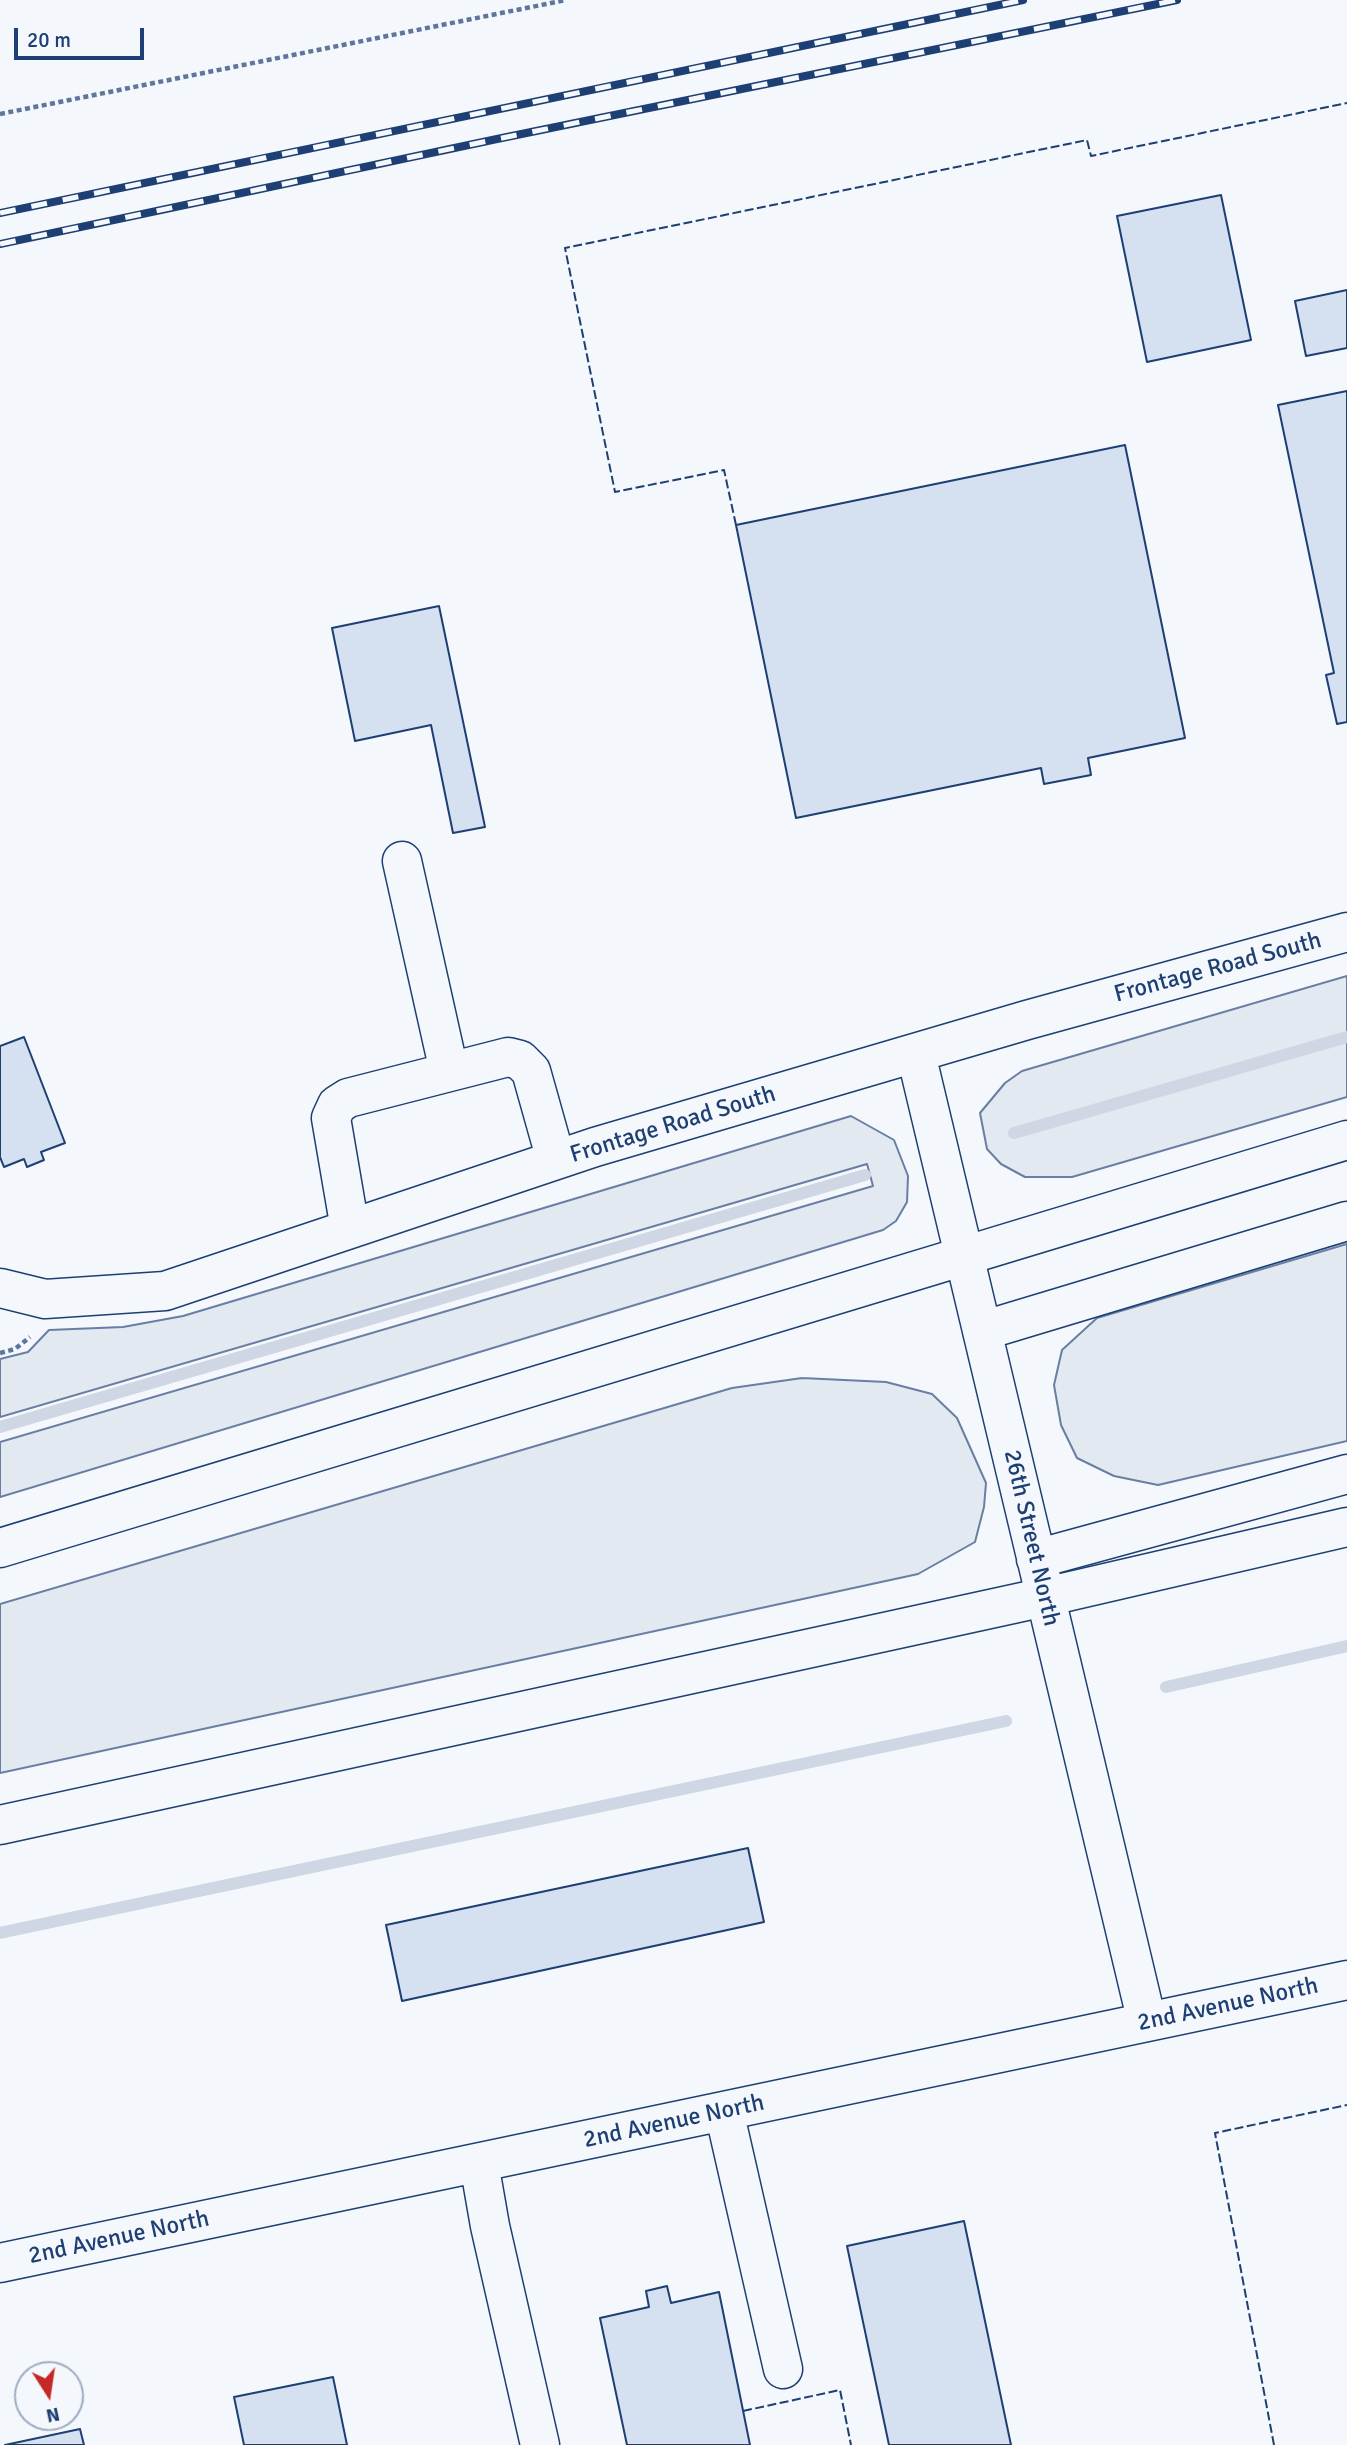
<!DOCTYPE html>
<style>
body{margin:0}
#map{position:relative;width:1347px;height:2445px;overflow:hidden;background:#f4f7fb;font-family:Signika,sans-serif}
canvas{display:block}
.north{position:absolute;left:14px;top:2361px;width:70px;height:70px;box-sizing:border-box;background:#f4f7fb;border:2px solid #9eadc5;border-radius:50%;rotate:168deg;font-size:19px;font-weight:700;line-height:28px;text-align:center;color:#1d3f73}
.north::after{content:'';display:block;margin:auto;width:24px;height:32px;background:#c62828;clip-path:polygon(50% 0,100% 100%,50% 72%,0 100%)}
.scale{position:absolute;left:14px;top:28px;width:130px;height:32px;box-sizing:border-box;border:4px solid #1d3f73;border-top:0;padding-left:9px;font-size:21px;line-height:24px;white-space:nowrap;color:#1d3f73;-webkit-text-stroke:5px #f4f7fb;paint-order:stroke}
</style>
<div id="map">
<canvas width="1347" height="2445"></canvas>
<div class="north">N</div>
<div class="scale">20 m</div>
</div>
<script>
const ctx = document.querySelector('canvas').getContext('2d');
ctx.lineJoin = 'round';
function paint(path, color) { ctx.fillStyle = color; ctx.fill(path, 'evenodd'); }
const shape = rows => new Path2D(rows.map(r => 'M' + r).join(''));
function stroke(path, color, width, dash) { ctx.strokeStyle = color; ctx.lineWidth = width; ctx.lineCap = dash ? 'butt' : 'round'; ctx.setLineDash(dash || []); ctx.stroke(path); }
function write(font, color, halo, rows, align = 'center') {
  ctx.font = font + ' Signika,sans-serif'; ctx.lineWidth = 5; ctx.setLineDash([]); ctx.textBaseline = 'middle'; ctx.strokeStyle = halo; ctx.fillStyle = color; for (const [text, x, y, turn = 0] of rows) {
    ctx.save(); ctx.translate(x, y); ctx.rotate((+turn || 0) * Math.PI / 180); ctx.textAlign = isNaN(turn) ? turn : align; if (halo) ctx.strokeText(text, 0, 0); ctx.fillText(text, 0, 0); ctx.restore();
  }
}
const green = shape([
 [1347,976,1347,1097,1072,1177,1025,1177,1001,1164,987,1149,980,1113,1005,1083,1022,1071,1347,976],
 [851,1116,894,1140,908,1176,907,1202,896,1221,883,1230,0,1497,0,1442,873,1186,867,1164,0,1417,0,1359,28,1352,49,1330,123,1327,183,1316,851,1116],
 [1347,1244,1347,1441,1158,1485,1114,1476,1077,1458,1061,1425,1054,1385,1062,1350,1097,1318,1347,1244],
 [802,1378,886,1382,932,1394,957,1418,986,1483,984,1507,975,1542,918,1574,0,1773,0,1604,732,1388,802,1378]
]);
const stream = shape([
 [1014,1133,1347,1037],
 [0,1427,865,1175],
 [1166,1687,1347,1646],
 [0,1933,1006,1721]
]);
const building = shape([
 [1221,195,1251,340,1147,362,1117,216,1221,195],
 [1347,290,1347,348,1306,356,1295,301,1347,290],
 [1347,391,1347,722,1337,724,1326,675,1334,673,1278,405,1347,391],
 [1125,445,1185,738,1088,758,1091,775,1044,784,1041,768,796,818,736,525,1125,445],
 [439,606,485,827,453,833,431,725,355,741,332,628,439,606],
 [24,1037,65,1143,41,1152,44,1160,27,1167,24,1159,4,1167,0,1157,0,1046,24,1037],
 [748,1848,764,1922,402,2001,386,1925,748,1848],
 [964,2221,1011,2445,889,2445,847,2246,964,2221],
 [667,2286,671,2303,719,2292,750,2445,627,2445,600,2318,649,2307,646,2291,667,2286],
 [333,2377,347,2445,244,2445,234,2397,333,2377],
 [80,2429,84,2445,5,2445,80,2429]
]);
const path = shape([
 [0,114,566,0],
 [0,1353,15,1349,30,1337]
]);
const minor = shape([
 [402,861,449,1071],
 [916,1054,1147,2022],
 [350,1229,331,1118,337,1105,348,1098,508,1057,520,1060,531,1071,556,1160],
 [0,1288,45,1299,165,1291,595,1147,1027,1020,1347,932],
 [982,1331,1347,1221],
 [1036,1559,1347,1474],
 [724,2111,783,2369],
 [479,2163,490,2226,540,2445],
 [0,2263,1347,1980]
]);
const major = shape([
 [0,1548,1347,1140],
 [0,1825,1045,1597,1347,1527]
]);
const rail = shape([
 [0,213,1023,0],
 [0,244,497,139,1177,0]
]);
const fence = shape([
 [736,525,724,470,615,492,565,248,1087,140,1091,156,1347,103],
 [743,2411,840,2390,851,2445],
 [1274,2445,1215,2133,1347,2105]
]);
const streetNames = [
 ["Frontage Road South",1218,968,-15],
 ["Frontage Road South",673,1125,-17],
 ["26th Street North",1031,1538,77],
 ["2nd Avenue North",1228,2005,-12],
 ["2nd Avenue North",674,2122,-12],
 ["2nd Avenue North",119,2238,-12]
];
paint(green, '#e3e9f0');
stroke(green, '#687fa3', 2);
stroke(stream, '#cfd7e4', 12);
paint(building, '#d5e0f0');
stroke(building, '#1d3f73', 2);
stroke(minor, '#1d3f73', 41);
stroke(major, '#1d3f73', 41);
stroke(path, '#5e769c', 4.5, [5, 3.5]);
stroke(minor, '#f4f7fb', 38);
stroke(major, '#f4f7fb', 38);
stroke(rail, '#1d3f73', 8);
stroke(rail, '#f4f7fb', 5, [16]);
stroke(fence, '#1d3f73', 2, [9, 3.5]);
write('24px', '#1d3f73', '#f4f7fb', streetNames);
</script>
